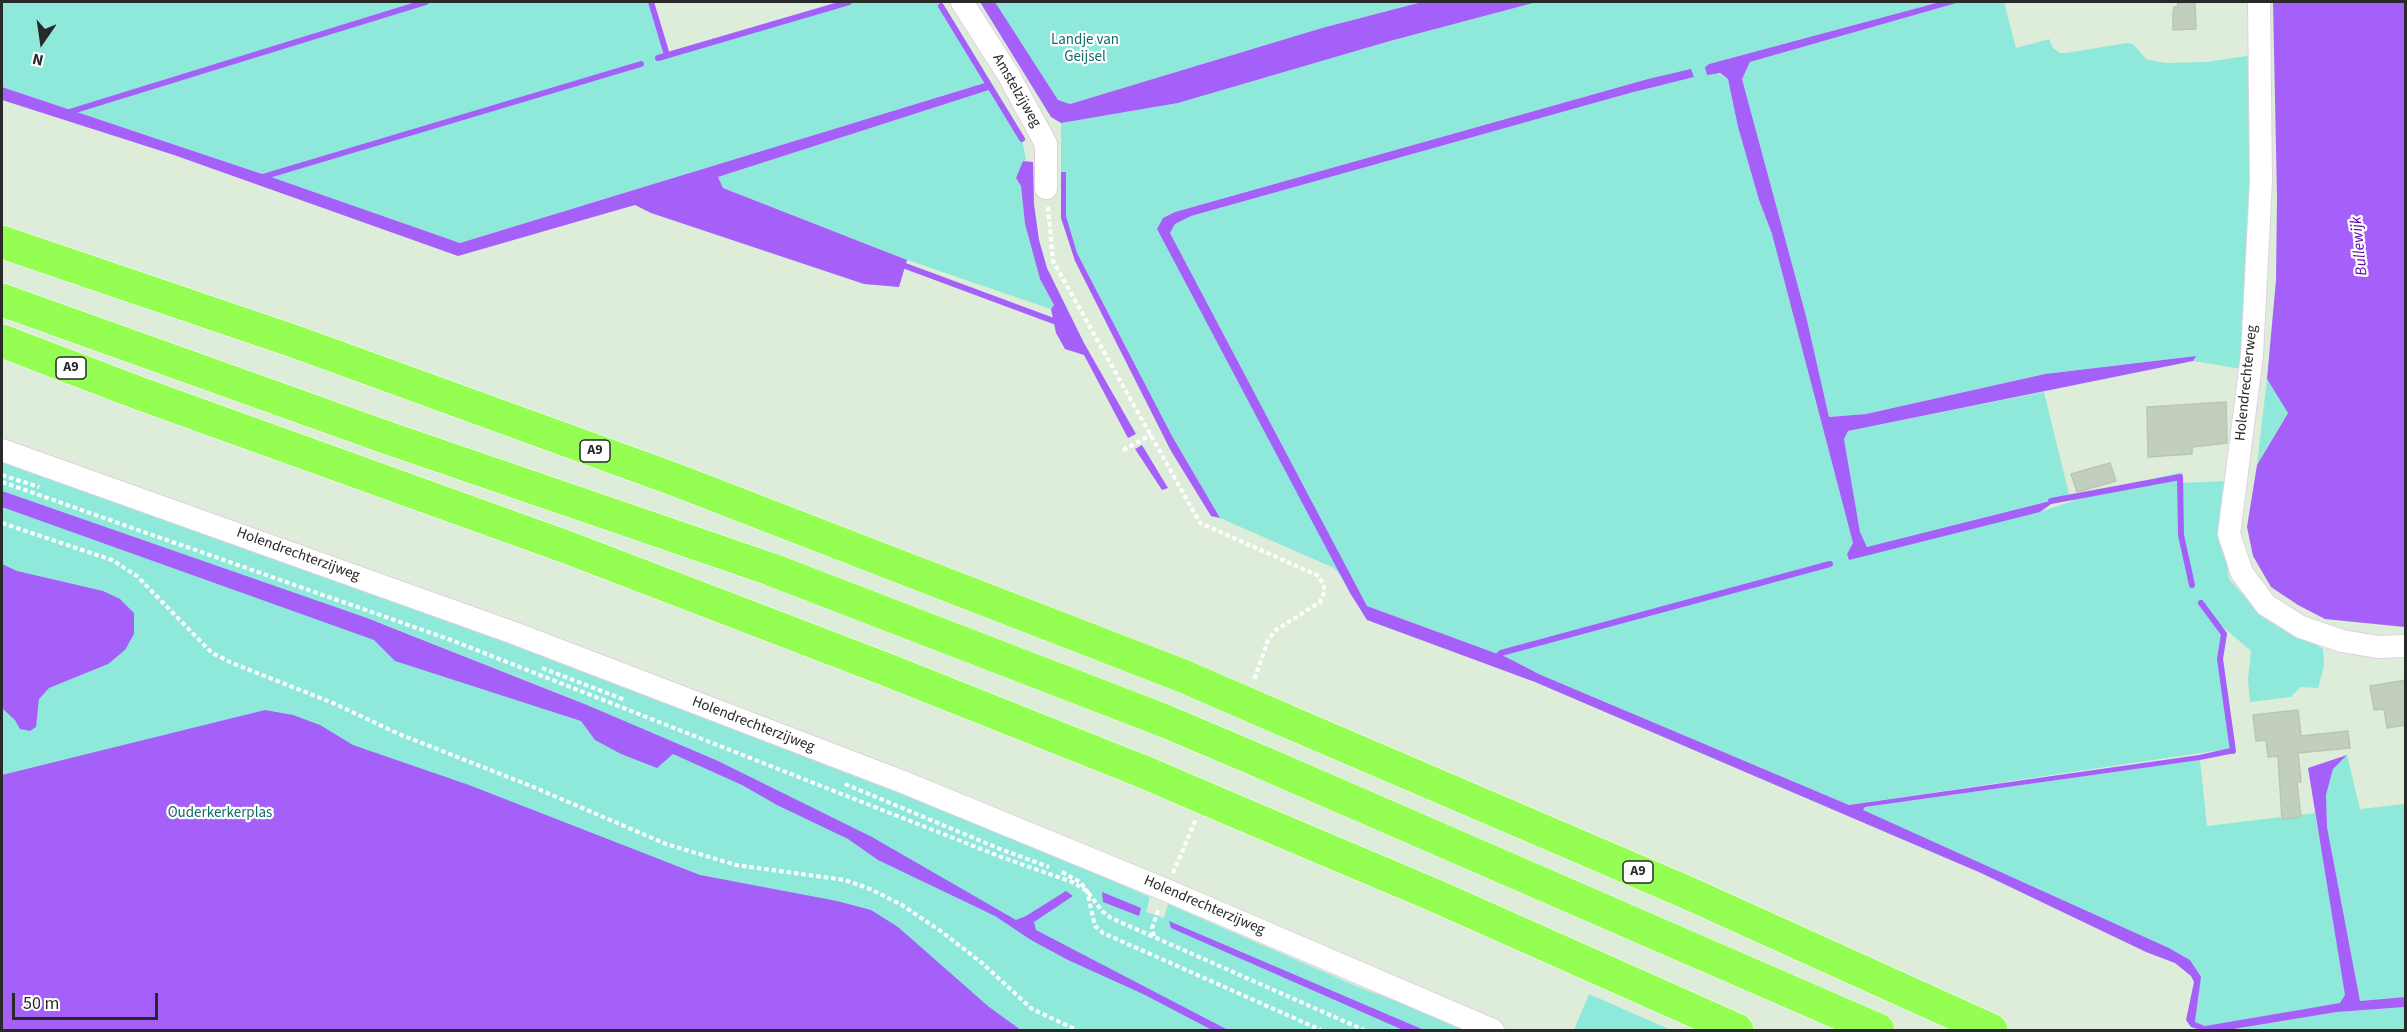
<!DOCTYPE html>
<style>
body{margin:0}
#map{position:relative;width:2407px;height:1032px;overflow:hidden;background:#deedd9;font-family:"Source Sans 3",sans-serif}
canvas{display:block}
.frame{position:absolute;inset:0;border:3px solid #292929;pointer-events:none}
.north{position:absolute;left:12px;top:12px;width:60px;height:60px;-webkit-text-stroke:4px #fff;paint-order:stroke;rotate:193deg;font-size:16px;font-weight:700;line-height:24px;text-align:center;color:#292929}
.north::after{content:'';display:block;margin:auto;width:21px;height:27px;background:#292929;clip-path:polygon(50% 0,100% 100%,50% 72%,0 100%)}
.scale{position:absolute;left:12px;top:993px;width:146px;height:27px;box-sizing:border-box;border:3px solid #292929;border-top:0;padding-left:8px;font-size:18px;line-height:21px;white-space:nowrap;color:#292929;-webkit-text-stroke:4px #fff;paint-order:stroke}
</style>
<div id="map">
<canvas width="2407" height="1032"></canvas>
<div class="frame"></div>
<div class="north">N</div>
<div class="scale">50 m</div>
</div>
<script>
const ctx = document.querySelector('canvas').getContext('2d');
ctx.lineJoin = 'round';
function paint(path, color) { ctx.fillStyle = color; ctx.fill(path, 'evenodd'); }
const shape = rows => new Path2D(rows.map(r => 'M' + r).join(''));
function stroke(path, color, width, dash) { ctx.strokeStyle = color; ctx.lineWidth = width; ctx.lineCap = dash ? 'butt' : 'round'; ctx.setLineDash(dash || []); ctx.stroke(path); }
function write(font, color, halo, rows, align = 'center') {
  ctx.font = font + ' "Source Sans 3",sans-serif'; ctx.lineWidth = 4.5; ctx.setLineDash([]); ctx.textBaseline = 'middle'; ctx.strokeStyle = halo; ctx.fillStyle = color; for (const [text, x, y, turn = 0] of rows) {
    ctx.save(); ctx.translate(x, y); ctx.rotate((+turn || 0) * Math.PI / 180); ctx.textAlign = isNaN(turn) ? turn : align; if (halo) ctx.strokeText(text, 0, 0); ctx.fillText(text, 0, 0); ctx.restore();
  }
}
const green = shape([
 [2,2,651,2,667,55,849,2,937,2,988,82,460,243,271,177,2,87],
 [995,2,1422,2,1322,28,1070,104,1058,100],
 [1537,2,1940,2,1709,64,1705,67,1728,79,1738,127,1759,200,1772,234,1853,543,1847,554,2040,512,2108,489,2183,472,2182,483,2226,481,2224,539,2229,579,2252,605,2323,649,2324,666,2318,688,2300,687,2291,697,2250,702,2248,679,2251,651,2223,627,2220,669,2230,746,2228,749,1849,805,1541,675,1506,657,1367,606,1170,233,1175,224,1191,216,1630,93,1693,77,1691,70,1648,79,1175,212,1157,229,1343,578,1334,568,1220,518,1172,436,1077,253,1066,216,1066,172,1061,172,1061,123,1178,103,1390,41],
 [1960,2,2004,2,2016,48,2049,39,2053,48,2060,53,2066,53,2127,43,2133,44,2146,59,2165,63,2206,62,2253,55,2252,240,2242,369,2193,361,2195,356,2045,374,1866,414,1829,417,1806,316,1742,79,1750,62],
 [992,89,1022,139,1026,160,1023,161,1016,178,1021,186,1025,224,1040,279,1054,305,1051,309,907,260,723,188,718,177],
 [2267,379,2288,412,2257,465],
 [2044,392,2069,494,2058,499,1867,547,1860,532,1844,439,1848,431],
 [2,462,102,496,539,653,952,812,1150,897,1146,912,1164,918,1168,904,1363,989,1481,1030,2,1030],
 [368,618,587,705,697,753],
 [2347,755,2360,809,2405,804,2405,997,2360,1001,2327,827,2326,795,2333,769],
 [2200,760,2207,826,2315,813,2346,995,2341,1003,2205,1026,2195,1022,2199,995,2190,960,2169,948,1863,811,1865,807],
 [1589,994,1671,1030,1574,1030],
 [2405,1007,2405,1030,2241,1030,2243,1028,2337,1012]
]);
const water = shape([
 [980,2,995,2,1058,100,1070,104,1322,28,1422,2,1537,2,1390,41,1178,103,1061,123,1051,117],
 [1940,2,1960,2,1750,62,1742,79,1806,316,1829,417,1866,414,2045,374,2196,356,2193,361,1848,431,1844,439,1860,532,1867,547,2058,499,2040,512,1849,560,1847,554,1853,543,1772,234,1759,200,1738,127,1728,79,1720,73,1707,75,1705,67,1709,64],
 [2273,2,2405,2,2405,627,2325,619,2298,605,2271,587,2253,556,2247,527,2257,465,2288,413,2267,379,2276,280,2277,197],
 [1691,69,1694,77,1630,93,1191,216,1175,224,1170,233,1367,606,1506,657,1541,675,1849,805,2199,755,2235,747,2235,753,2200,760,1865,807,1863,810,2169,948,2190,960,2201,977,2195,1022,2205,1026,2340,1003,2345,995,2308,768,2347,755,2333,769,2326,795,2327,827,2360,1001,2405,997,2405,1007,2337,1012,2228,1030,2201,1030,2191,1027,2186,1020,2194,982,2191,976,2175,963,2146,952,1981,873,1535,682,1367,620,1350,593,1157,229,1163,218,1175,212,1648,79],
 [988,82,992,89,718,177,723,188,907,260,899,287,864,284,651,213,635,205,458,256,174,155,2,100,2,87,271,177,460,243],
 [1023,161,1033,162,1034,204,1039,240,1047,268,1084,343,1136,434,1128,438,1084,355,1065,349,1056,333,1051,309,1054,305,1040,279,1025,224,1021,186,1016,178],
 [1061,172,1066,172,1066,216,1077,253,1172,436,1220,518,1211,516,1171,451,1075,261,1061,218],
 [1142,445,1168,488,1162,490,1135,449],
 [2,491,367,618,587,705,718,761,872,837,1016,920,1026,916,1066,891,1073,896,1034,922,1036,930,1228,1030,1212,1030,1143,994,1068,960,1031,940,995,916,878,860,848,839,777,805,742,785,673,754,657,768,621,754,595,740,581,721,395,661,374,640,2,507],
 [2,564,17,571,103,591,120,599,134,613,134,634,125,650,108,664,49,688,39,699,36,727,30,731,20,729,15,720,2,708],
 [265,710,293,715,320,725,353,745,469,785,700,875,837,901,871,910,898,927,989,1007,1021,1030,2,1030,2,775],
 [1102,892,1141,908,1139,916,1103,902],
 [1169,921,1424,1030,1403,1030,1171,928]
]);
const stream = shape([
 [651,2,667,55],
 [941,6,1022,139],
 [658,58,849,2],
 [66,113,426,2],
 [259,178,641,64],
 [900,264,1059,323],
 [2051,501,2180,477,2181,535,2192,585],
 [2201,603,2224,634,2220,659,2233,751],
 [1494,660,1501,653,1830,564]
]);
const building = shape([
 [2177,2,2195,2,2196,29,2173,30,2173,13,2174,7,2178,7,2177,2],
 [2226,402,2227,443,2192,447,2192,454,2148,457,2147,407,2226,402],
 [2110,463,2116,481,2077,492,2071,474,2110,463],
 [2406,680,2406,725,2387,728,2384,709,2374,710,2370,686,2406,680],
 [2298,710,2301,736,2348,731,2350,748,2298,753,2301,782,2297,782,2301,817,2282,819,2278,756,2268,757,2266,740,2256,741,2253,715,2298,710]
]);
const path = shape([
 [1048,207,1053,261,1200,523,1319,576,1323,584,1325,590,1320,602,1276,630,1268,640,1254,680],
 [1123,450,1151,435],
 [2,475,39,487],
 [2,482,451,640,1004,858,1072,882,1087,891,1102,911,1111,918,1364,1030],
 [2,523,112,560,137,576,212,653,232,663,333,703,399,734,531,786,666,844,736,865,845,880,870,889,902,905,942,932,982,963,1032,1009,1077,1030],
 [542,668,625,700],
 [845,784,1000,849,1049,867],
 [1062,872,1080,882,1087,891,1095,926,1103,933,1321,1030],
 [1173,873,1196,819],
 [1154,936,1152,928,1159,908]
]);
const minor = shape([
 [962,2,1008,74,1046,144,1046,188],
 [2259,2,2261,181,2252,355,2229,534,2242,573,2266,605,2301,627,2342,641,2378,647,2406,646],
 [2,450,514,633,903,782,1166,890,1493,1030]
]);
const motorway = shape([
 [2,242,296,342,676,480,1183,676],
 [2,300,385,437,770,569,1165,721],
 [2,341,141,394,569,548,885,669,1144,772],
 [1282,719,1688,893,1991,1030],
 [1264,763,1878,1030],
 [1242,814,1436,896,1737,1030]
]);
const motorwayBridge = shape([
 [1183,676,1282,719],
 [1165,721,1264,763],
 [1144,772,1242,814]
]);
const shields = [
 [71,368,30],
 [595,451,30],
 [1638,872,30]
];
const shieldNames = [
 ["A9",71,368],
 ["A9",595,451],
 ["A9",1638,872]
];
const parkNames = [
 ["Landje van",1085,41],
 ["Geijsel",1085,58],
 ["Ouderkerkerplas",220,814]
];
const streetNames = [
 ["Amstelzijweg",1016,91,60],
 ["Holendrechterweg",2247,383,-84],
 ["Holendrechterzijweg",298,555,20],
 ["Holendrechterzijweg",753,725,21],
 ["Holendrechterzijweg",1204,906,23]
];
const waterNames = [
 ["Bullewijk",2360,246,-96]
];
paint(green, '#8fe9db');
paint(water, '#a560fa');
stroke(stream, '#a560fa', 6);
paint(building, '#c2cfbf');
stroke(building, '#b6c8b2', 1.5);
stroke(minor, '#e3cee4', 24);
stroke(motorway, '#fff', 34);
stroke(path, '#fff', 4, [4.5, 3]);
stroke(minor, '#fff', 22);
stroke(motorway, '#94ff52', 33);
stroke(motorwayBridge, '#fff', 34, []);
stroke(motorwayBridge, '#94ff52', 33);
for (const [x, y, w] of shields) { const box = new Path2D(); box.roundRect(x - w / 2, y - 11, w, 22, 4.5); ctx.fillStyle = '#fff'; ctx.fill(box); stroke(box, '#292929', 1.5); }
write('bold 14px', '#292929', null, shieldNames);
write('15px', '#126c6a', '#fff', parkNames);
write('15px', '#292929', '#fff', streetNames);
write('italic 16px', '#5700a6', '#fff', waterNames);
</script>
